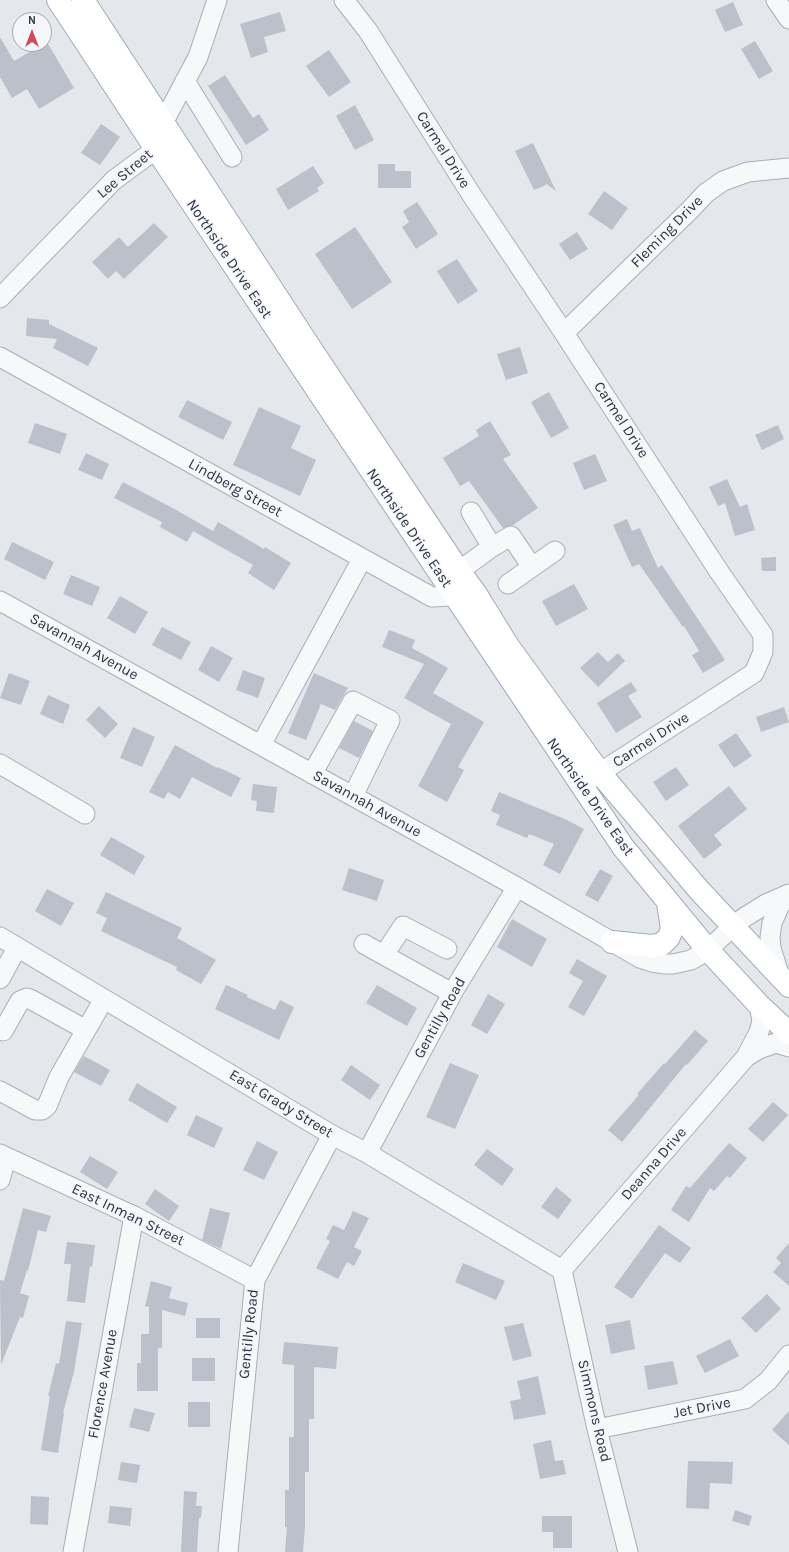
<!DOCTYPE html>
<style>
body{margin:0}
#map{position:relative;width:789px;height:1552px;overflow:hidden;background:#e4e7ec;font-family:Karla,sans-serif}
canvas{display:block}
.north{position:absolute;left:12px;top:12px;width:40px;height:40px;box-sizing:border-box;background:#f4f6f9;border:1px solid #a4a8b1;border-radius:50%;rotate:0deg;font-size:11px;font-weight:700;line-height:16px;text-align:center;color:#2b3445}
.north::after{content:'';display:block;margin:auto;width:14px;height:18px;background:#d1495b;clip-path:polygon(50% 0,100% 100%,50% 72%,0 100%)}
</style>
<div id="map">
<canvas width="789" height="1552"></canvas>
<div class="north">N</div>
</div>
<script>
const ctx = document.querySelector('canvas').getContext('2d');
ctx.lineJoin = 'round';
function paint(path, color) { ctx.fillStyle = color; ctx.fill(path, 'evenodd'); }
const shape = rows => new Path2D(rows.map(r => 'M' + r).join(''));
function stroke(path, color, width, dash) { ctx.strokeStyle = color; ctx.lineWidth = width; ctx.lineCap = dash ? 'butt' : 'round'; ctx.setLineDash(dash || []); ctx.stroke(path); }
function write(font, color, halo, rows, align = 'center') {
  ctx.font = font + ' Karla,sans-serif'; ctx.lineWidth = 3; ctx.setLineDash([]); ctx.textBaseline = 'middle'; ctx.strokeStyle = halo; ctx.fillStyle = color; for (const [text, x, y, turn = 0] of rows) {
    ctx.save(); ctx.translate(x, y); ctx.rotate((+turn || 0) * Math.PI / 180); ctx.textAlign = isNaN(turn) ? turn : align; if (halo) ctx.strokeText(text, 0, 0); ctx.fillText(text, 0, 0); ctx.restore();
  }
}
const building = shape([
 [733,2,743,25,725,32,715,10],
 [280,12,286,31,264,37,268,52,251,58,240,24],
 [0,37,14,61,47,42,74,88,39,109,27,89,12,98,0,77],
 [755,41,773,71,759,79,741,49],
 [329,50,351,82,329,97,306,66],
 [225,75,253,118,259,114,269,130,246,145,208,86],
 [355,105,374,140,355,150,336,116],
 [101,124,120,137,100,165,81,153],
 [533,143,556,191,545,183,546,185,534,190,515,151],
 [378,164,395,164,395,171,411,171,411,188,378,188],
 [313,166,324,183,317,188,319,191,288,210,276,189],
 [604,191,628,208,612,230,588,214],
 [417,202,438,234,416,249,402,227,409,222,403,211],
 [154,223,168,237,124,279,116,271,108,279,92,262,119,237,128,247],
 [355,227,392,282,352,309,315,254],
 [577,232,588,249,570,260,559,244],
 [457,259,478,291,458,304,437,271],
 [27,318,49,320,49,324,98,348,88,366,53,348,57,339,26,336],
 [520,347,528,373,506,380,497,354],
 [549,392,569,428,551,438,531,402],
 [187,400,232,422,223,440,178,417],
 [259,407,301,426,291,448,316,460,300,496,233,465],
 [490,421,511,455,503,459,538,508,513,525,503,528,469,481,460,486,443,458,479,436,476,430],
 [35,423,67,434,60,454,28,443],
 [778,425,784,439,762,450,755,435],
 [86,453,109,464,102,480,78,470],
 [595,454,607,481,584,490,573,463],
 [727,479,740,507,747,504,755,530,735,536,725,503,718,506,709,487],
 [123,482,169,506,213,531,218,522,264,549,265,547,291,563,274,590,248,573,253,565,193,531,187,542,160,527,162,522,114,498],
 [627,519,632,531,640,528,658,568,662,565,725,660,703,673,692,655,699,651,684,626,683,627,639,564,632,567,613,525],
 [12,542,54,562,45,580,4,559],
 [776,557,776,571,762,571,761,558],
 [71,575,100,587,92,606,63,594],
 [574,584,588,609,556,626,542,601],
 [120,596,148,612,135,634,107,618],
 [162,627,191,642,181,660,152,645],
 [389,630,415,640,412,648,448,668,433,693,484,722,458,767,464,770,447,802,418,786,451,724,404,698,424,664,382,647],
 [211,646,233,658,219,682,198,670],
 [598,652,608,662,618,653,625,661,598,687,580,668],
 [243,670,265,678,258,698,236,690],
 [9,673,30,681,21,705,0,698],
 [314,673,348,688,335,710,321,704,306,740,288,733],
 [631,682,637,691,628,696,642,717,616,733,597,703],
 [48,695,70,705,63,724,40,714],
 [99,706,118,724,105,738,86,720],
 [784,707,789,722,761,732,756,717],
 [354,721,373,731,359,758,339,748],
 [133,727,155,737,142,767,120,758],
 [736,733,752,756,734,768,718,745],
 [175,745,217,768,218,767,241,778,231,797,192,777,180,799,168,792,164,799,149,792],
 [676,767,689,785,666,801,653,782],
 [253,784,277,787,274,813,256,811,257,801,251,800],
 [729,786,747,809,714,835,722,845,704,859,678,826],
 [499,792,567,820,584,829,560,874,543,865,554,844,529,834,527,838,496,825,500,815,491,811],
 [111,837,145,856,134,875,100,855],
 [349,868,384,880,377,901,342,890],
 [600,869,613,876,598,902,585,895],
 [47,889,74,903,61,926,35,911],
 [106,892,182,928,177,938,216,960,201,984,176,970,177,967,101,931,107,918,96,913],
 [512,919,547,939,532,967,497,947],
 [577,959,607,976,584,1016,568,1007,583,981,569,973],
 [226,985,248,995,247,997,275,1010,280,1000,294,1007,279,1040,215,1009],
 [377,985,417,1008,407,1026,366,1003],
 [488,994,505,1004,487,1034,471,1025],
 [695,1030,708,1041,687,1065,686,1064,622,1142,608,1130,639,1095,637,1094,664,1063,665,1064],
 [84,1056,110,1070,101,1086,74,1072],
 [450,1063,479,1075,455,1129,426,1117],
 [351,1065,380,1085,370,1100,341,1080],
 [137,1083,177,1107,167,1123,128,1100],
 [773,1102,788,1115,763,1142,748,1129],
 [196,1115,223,1128,214,1148,187,1135],
 [257,1141,278,1152,264,1180,243,1170],
 [729,1143,747,1158,730,1178,727,1176,714,1191,710,1188,689,1222,671,1210,686,1186,690,1188],
 [487,1149,514,1169,502,1186,474,1165],
 [90,1156,118,1172,107,1189,80,1172],
 [556,1187,572,1200,558,1219,541,1207],
 [155,1189,179,1206,169,1221,145,1204],
 [23,1208,51,1216,46,1232,38,1230,28,1271,27,1270,20,1293,29,1296,23,1318,20,1317,1,1365,0,1280,4,1281],
 [210,1208,230,1213,221,1249,202,1240],
 [353,1211,369,1218,354,1247,362,1251,354,1266,347,1262,338,1279,316,1268,330,1241,326,1239,333,1225,344,1230],
 [659,1225,691,1248,680,1263,665,1253,632,1299,614,1287],
 [67,1242,95,1245,92,1267,90,1266,85,1303,67,1301,71,1264,64,1264],
 [789,1243,789,1286,773,1272,781,1263,776,1258],
 [463,1263,505,1281,496,1300,455,1282],
 [151,1281,172,1287,169,1298,188,1303,185,1316,162,1310,162,1348,158,1348,158,1391,137,1391,137,1363,141,1363,141,1334,149,1334,149,1307,145,1306],
 [767,1294,781,1309,756,1333,741,1318],
 [196,1318,220,1318,220,1338,196,1338],
 [630,1320,635,1349,611,1354,605,1325],
 [66,1321,82,1323,74,1372,63,1413,64,1413,58,1453,41,1450,50,1396,48,1396,56,1363,59,1364],
 [523,1323,532,1356,513,1361,504,1327],
 [730,1339,739,1356,705,1373,696,1356],
 [284,1342,338,1347,336,1369,314,1367,314,1419,309,1419,309,1472,305,1472,305,1527,303,1552,285,1552,287,1527,285,1527,285,1490,289,1490,289,1437,294,1437,294,1365,282,1364],
 [192,1358,215,1358,215,1381,192,1381],
 [673,1361,678,1384,648,1390,644,1366],
 [538,1376,546,1414,514,1420,510,1401,521,1399,517,1381],
 [188,1402,210,1402,210,1427,188,1427],
 [134,1408,155,1413,149,1432,129,1427],
 [789,1411,789,1445,772,1430],
 [551,1440,555,1461,563,1460,566,1474,540,1479,533,1444],
 [688,1461,733,1462,732,1484,710,1483,709,1509,686,1508],
 [121,1462,140,1465,137,1483,118,1480],
 [184,1491,197,1492,196,1506,202,1506,201,1518,199,1518,197,1552,181,1552],
 [31,1496,49,1497,48,1525,30,1524],
 [110,1506,132,1508,130,1526,108,1523],
 [735,1510,752,1516,749,1526,732,1521],
 [542,1516,572,1516,572,1548,553,1548,553,1532,542,1532]
]);
const minor = shape([
 [344,0,368,31,471,194,564,333,718,570,763,635,763,652,754,673,587,781],
 [776,0,789,19],
 [185,81,232,157],
 [0,298,114,180,156,149,163,123,198,57,217,0],
 [564,333,690,210,706,193,723,181,748,172,789,168],
 [0,357,432,597,468,595],
 [492,547,511,536,532,567],
 [459,571,492,547,471,512],
 [508,584,555,551],
 [0,601,517,887,640,958,652,962,665,964,673,964,691,960,708,950,733,926,745,917,766,904,789,894],
 [261,745,362,559],
 [0,764,85,814],
 [312,774,353,701,390,720,353,796],
 [0,937,332,1135,367,1153,562,1270],
 [364,944,452,993],
 [384,955,403,926,447,949],
 [780,977,771,948,770,937,772,923,780,905,789,896],
 [0,979,17,948],
 [3,1031,20,1001,27,998,32,1000,86,1030],
 [746,1057,759,1049,776,1043,789,1047],
 [0,1091,35,1110,42,1110,47,1106,59,1077,104,999],
 [367,1153,454,990,517,887],
 [0,1154,134,1216,255,1280],
 [0,1180,6,1158],
 [562,1270,746,1057,759,1032,762,1021,759,1005],
 [562,1270,597,1429,628,1552],
 [597,1429,745,1399,768,1381,789,1355],
 [73,1552,134,1216],
 [228,1552,255,1280,332,1135]
]);
const major = shape([
 [58,0,156,149,623,847,708,950,759,1005,789,1033],
 [83,0,311,349,459,571,476,594,508,646,600,773,699,890,789,986],
 [612,942,652,946,662,944,669,937,672,929,668,903]
]);
const streetNames = [
 ["Carmel Drive",443,150,58],
 ["Lee Street",125,174,-40],
 ["Fleming Drive",667,232,-45],
 ["Northside Drive East",229,259,56],
 ["Carmel Drive",621,420,57],
 ["Lindberg Street",235,488,29],
 ["Northside Drive East",409,528,56],
 ["Savannah Avenue",84,647,29],
 ["Carmel Drive",651,740,-33],
 ["Northside Drive East",590,797,55],
 ["Savannah Avenue",367,804,29],
 ["Gentilly Road",440,1018,-61],
 ["East Grady Street",281,1104,31],
 ["Deanna Drive",654,1164,-49],
 ["East Inman Street",128,1215,26],
 ["Gentilly Road",249,1334,-84],
 ["Florence Avenue",103,1384,-80],
 ["Jet Drive",702,1408,-11],
 ["Simmons Road",594,1411,77]
];
paint(building, '#bbc0ca');
stroke(minor, '#a9aeb7', 21);
stroke(major, '#a3abb8', 24);
stroke(minor, '#f7f8fa', 19);
stroke(major, '#fff', 22);
write('15px', '#2b3445', '#f4f6f9', streetNames);
</script>
